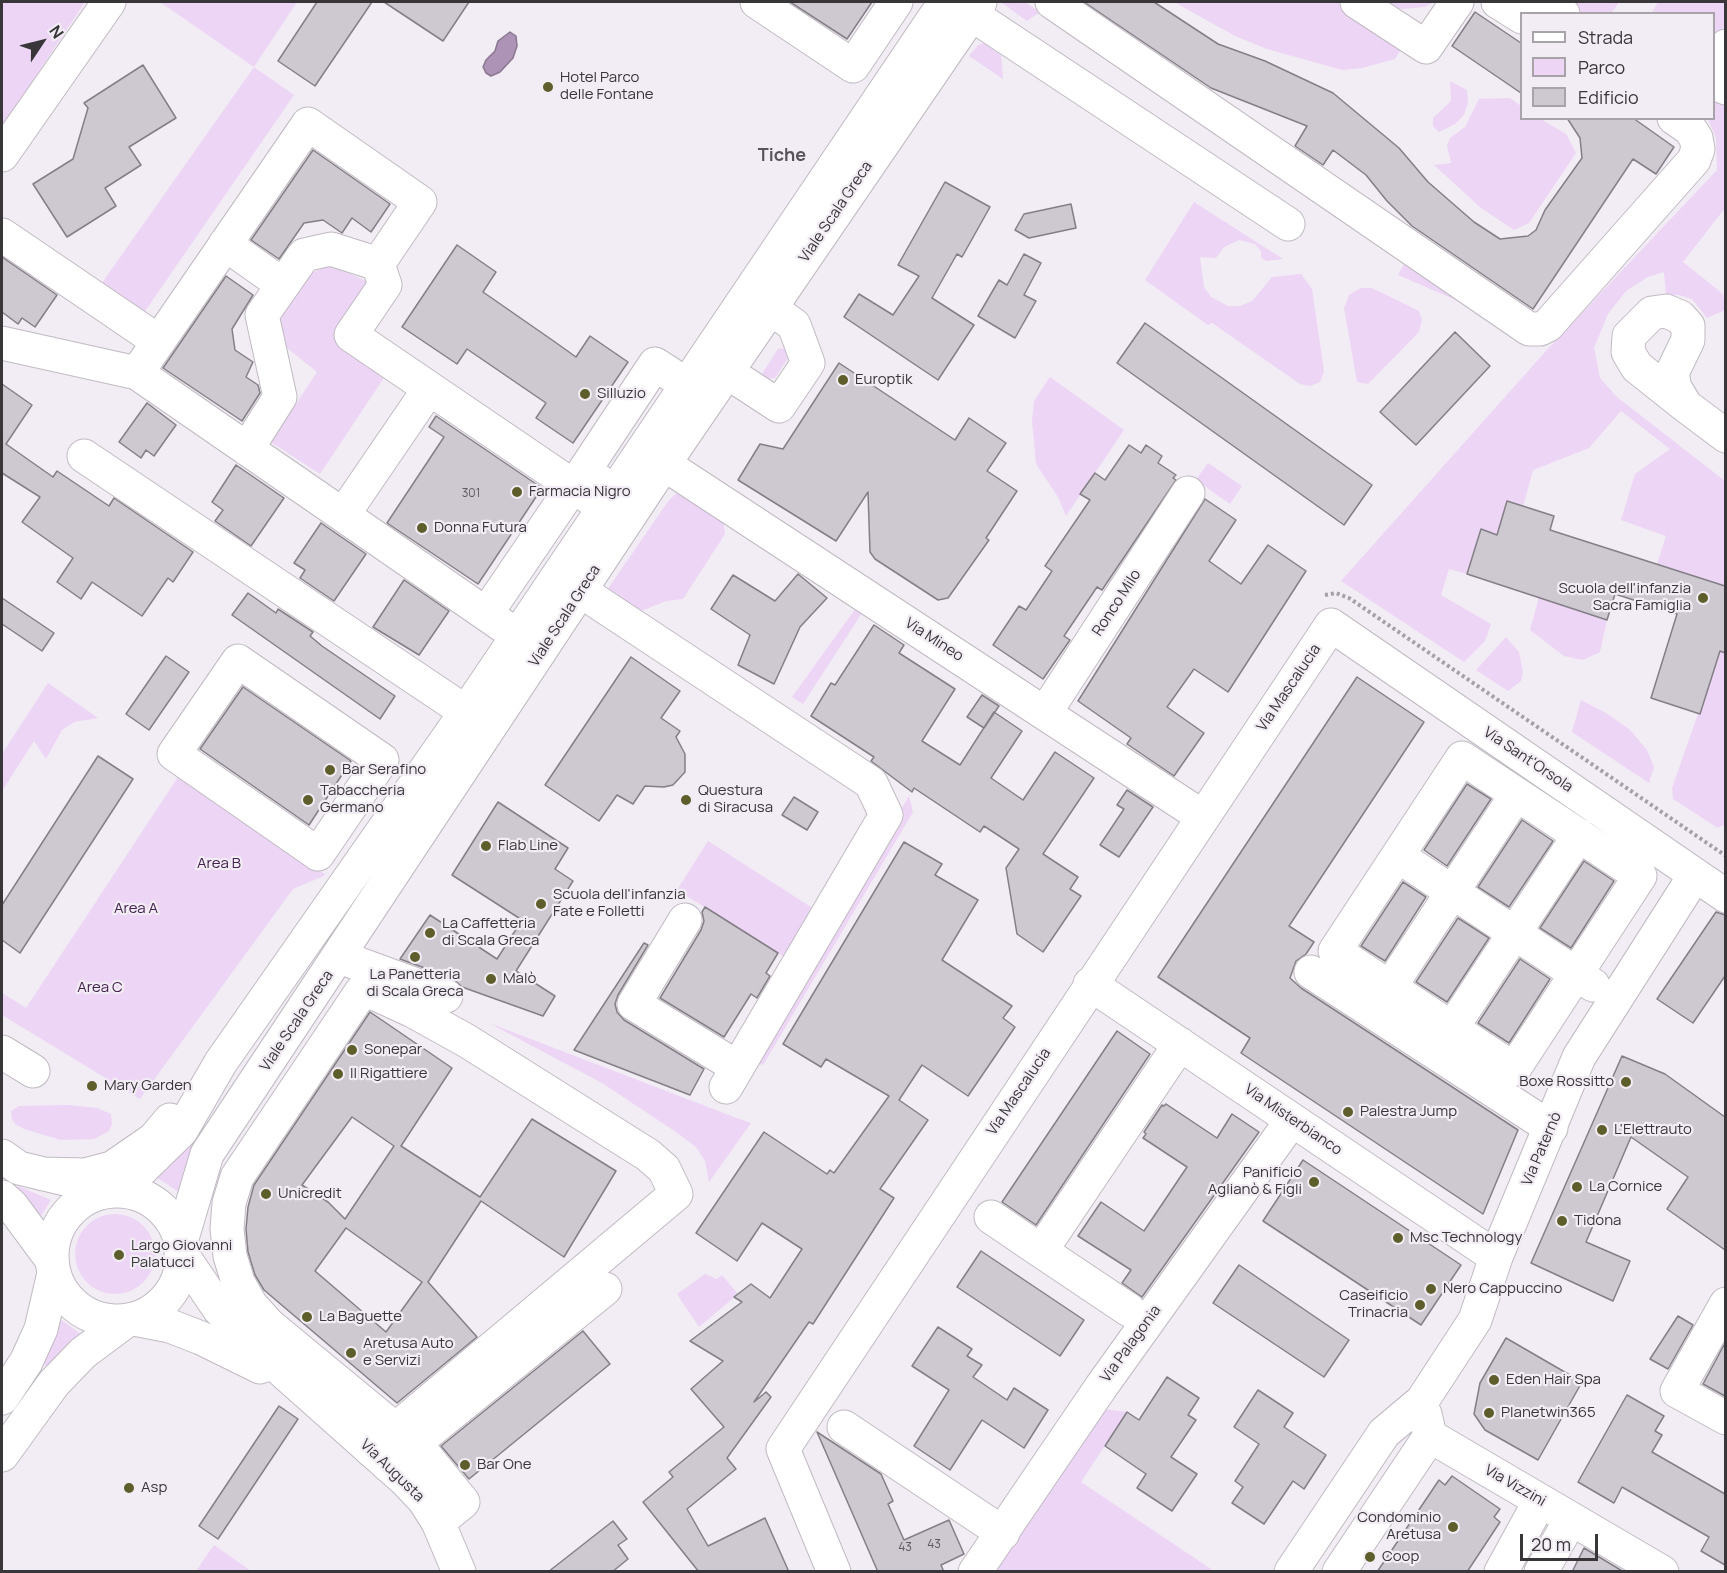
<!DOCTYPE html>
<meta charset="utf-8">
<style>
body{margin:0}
#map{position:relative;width:1727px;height:1573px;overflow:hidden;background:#f2ecf4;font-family:Manrope,sans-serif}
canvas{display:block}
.frame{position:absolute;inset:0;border:3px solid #383639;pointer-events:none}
.legend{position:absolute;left:1520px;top:12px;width:195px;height:108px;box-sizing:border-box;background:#f2ecf4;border:2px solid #a8a3a9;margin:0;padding:8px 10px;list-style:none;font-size:18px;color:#383639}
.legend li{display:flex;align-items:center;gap:12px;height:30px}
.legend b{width:30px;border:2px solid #a8a3a9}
.north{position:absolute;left:12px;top:12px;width:60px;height:60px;-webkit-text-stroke:4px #f2ecf4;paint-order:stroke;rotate:55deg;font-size:16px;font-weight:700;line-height:24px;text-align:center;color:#383639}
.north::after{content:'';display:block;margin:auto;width:21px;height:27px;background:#383639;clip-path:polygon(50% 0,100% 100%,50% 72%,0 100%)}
.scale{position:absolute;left:1520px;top:1534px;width:78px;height:27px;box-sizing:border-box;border:3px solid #383639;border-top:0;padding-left:8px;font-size:18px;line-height:21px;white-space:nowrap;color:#383639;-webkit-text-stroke:4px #f2ecf4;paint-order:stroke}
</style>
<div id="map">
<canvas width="1727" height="1573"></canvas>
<div class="frame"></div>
<ul class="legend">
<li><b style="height:8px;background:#fff"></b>Strada</li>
<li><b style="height:16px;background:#edd5f5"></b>Parco</li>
<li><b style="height:16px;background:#cec8d0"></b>Edificio</li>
</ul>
<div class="north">N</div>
<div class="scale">20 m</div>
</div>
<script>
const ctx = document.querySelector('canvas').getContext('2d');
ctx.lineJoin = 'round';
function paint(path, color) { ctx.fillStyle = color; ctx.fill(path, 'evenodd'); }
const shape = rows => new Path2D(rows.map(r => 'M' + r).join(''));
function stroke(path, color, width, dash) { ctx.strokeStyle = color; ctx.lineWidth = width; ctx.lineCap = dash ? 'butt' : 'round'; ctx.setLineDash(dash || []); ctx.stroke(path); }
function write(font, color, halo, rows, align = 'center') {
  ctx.font = font + ' Manrope,sans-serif'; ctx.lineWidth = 4.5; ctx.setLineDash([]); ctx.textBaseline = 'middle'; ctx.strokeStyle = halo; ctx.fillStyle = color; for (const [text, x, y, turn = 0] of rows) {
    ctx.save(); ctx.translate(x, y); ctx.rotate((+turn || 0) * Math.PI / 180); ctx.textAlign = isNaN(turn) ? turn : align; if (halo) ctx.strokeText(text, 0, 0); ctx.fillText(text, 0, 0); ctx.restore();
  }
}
const green = shape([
 [2,2,85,2,2,127],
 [160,2,297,2,254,67,294,95,139,320,97,290,254,67],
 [1003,2,1025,2,1040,12,1027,21,1002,3],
 [1174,2,1338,2,1403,46,1395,59,1362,68,1342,70,1267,49,1235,36],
 [1377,2,1434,2,1425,7,1403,9,1386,7],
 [1561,2,1619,2,1611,14,1579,13],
 [1658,2,1725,2,1725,25,1714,41,1714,14,1651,14],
 [984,43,1001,55,1003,79,969,56,978,45],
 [1450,81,1467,90,1468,103,1464,115,1455,124,1439,132,1433,126,1433,118,1451,101],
 [1714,93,1725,98,1725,208,1683,262,1723,294,1725,310,1707,318,1692,299,1679,295,1666,295,1664,272,1648,277,1626,291,1608,314,1594,348,1600,378,1617,397,1725,481,1725,586,1657,564,1666,536,1621,520,1635,474,1670,449,1621,411,1589,448,1533,470,1523,507,1507,501,1497,535,1481,530,1467,574,1449,569,1441,595,1491,624,1485,641,1464,662,1341,581,1545,352,1717,170,1716,138,1708,119,1714,118],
 [1510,98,1521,106,1522,118,1541,119,1566,134,1576,153,1529,223,1514,230,1481,208,1434,165,1451,163,1447,145,1450,138,1465,127,1479,99],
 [1194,202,1283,259,1266,261,1261,257,1261,251,1255,244,1239,240,1224,247,1216,258,1200,257,1204,287,1211,297,1228,306,1240,306,1252,301,1272,277,1301,274,1312,289,1324,371,1320,382,1310,386,1300,384,1212,323,1208,325,1145,280],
 [1406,260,1481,311,1398,275],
 [330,265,375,285,338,340,387,373,320,474,271,442,317,372,282,344,280,315,309,274],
 [1361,288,1372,288,1419,311,1422,320,1419,332,1368,384,1357,382,1344,308,1349,295],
 [783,348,790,355,775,378,765,379,762,374,778,349],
 [1050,377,1124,430,1066,516,1058,497,1036,464,1032,421,1034,401],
 [1208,463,1242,486,1230,504,1196,480],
 [677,493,683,494,723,520,725,534,683,599,666,601,636,613,605,593,669,500],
 [1539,597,1607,620,1600,652,1583,660,1564,656,1530,630],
 [856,608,862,613,803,704,792,697],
 [1506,637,1519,652,1523,672,1521,681,1508,691,1476,670],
 [1720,651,1725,653,1725,824,1718,828,1673,799,1672,788],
 [48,683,98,718,74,722,62,730,46,759,34,741,2,791,2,754],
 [1581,700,1606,713,1629,729,1647,750,1654,767,1649,783,1572,732],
 [180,774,326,875,293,889,140,1099,2,1015,2,993,26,1008],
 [909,796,913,812,763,1065,754,1062],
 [708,841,814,909,786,958,677,890],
 [489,1023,734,1117,751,1123,709,1182,705,1161,696,1147,676,1132,602,1083],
 [69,1105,97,1108,111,1114,112,1125,109,1131,94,1139,61,1140,24,1129,15,1124,12,1119,11,1111,19,1106],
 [195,1140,179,1192,153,1175,179,1156],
 [18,1186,51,1200,39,1219,15,1192],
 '75 1254a40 40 0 1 1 80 0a40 40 0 1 1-80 0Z',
 [705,1274,717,1279,722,1275,738,1294,699,1327,677,1294],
 [57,1317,81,1334,47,1366,42,1363],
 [1102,1409,1127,1412,1081,1482,1214,1571,995,1572],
 [214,1545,251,1571,196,1571]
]);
const water = shape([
 [510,32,516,36,517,46,513,58,500,72,491,76,486,73,483,67,486,60,495,51,498,41,510,32]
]);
const building = shape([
 [317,2,372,2,315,86,278,61,317,2],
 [384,2,469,2,443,41,384,2],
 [790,2,872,2,847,39,790,2],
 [1084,2,1154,2,1218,44,1265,61,1333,93,1399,148,1428,182,1474,222,1500,239,1528,236,1536,230,1545,210,1582,158,1580,138,1567,118,1633,118,1674,147,1656,174,1633,159,1533,309,1412,226,1387,201,1366,175,1333,150,1323,165,1295,146,1307,126,1211,88,1084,2],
 [1475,12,1521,43,1521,93,1452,46,1475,12],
 [143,65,176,118,129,147,141,165,105,188,116,206,67,237,33,184,73,159,88,108,84,103,143,65],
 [313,150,390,204,371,232,352,218,342,233,323,220,304,223,279,259,251,240,313,150],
 [945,182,990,207,962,257,957,254,932,298,974,325,938,380,844,317,859,294,893,315,919,276,898,265,945,182],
 [1071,204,1076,228,1029,238,1015,230,1024,214,1071,204],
 [457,245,496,272,483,292,555,342,576,357,590,336,628,362,573,443,536,418,546,403,467,349,457,364,402,327,457,245],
 [1024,254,1041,263,1024,295,1036,301,1015,338,978,316,999,280,1007,285,1024,254],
 [2,257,57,295,35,327,22,318,18,324,2,312,2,257],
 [226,276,253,295,232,329,235,350,253,362,246,377,258,385,260,393,242,421,163,368,226,276],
 [1145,323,1372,485,1344,525,1117,363,1145,323],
 [1455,332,1490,366,1416,445,1380,412,1455,332],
 [839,363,955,440,969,418,1006,443,987,471,1017,491,986,538,989,540,948,598,938,600,875,559,870,552,868,492,836,541,738,480,760,444,783,449,839,363],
 [2,384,32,405,6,444,53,477,57,471,109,506,114,498,193,552,173,582,168,578,142,616,92,582,81,599,57,582,73,558,22,522,40,497,2,473,2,384],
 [147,403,176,425,154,456,146,450,141,458,119,442,147,403],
 [436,416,542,488,478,584,387,523,444,437,429,427,436,416],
 [1129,445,1141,453,1146,445,1162,456,1158,463,1176,475,1173,478,1176,480,1102,590,1097,587,1064,636,1070,640,1043,679,993,645,1019,606,1026,610,1052,571,1045,566,1090,500,1080,494,1095,473,1105,480,1129,445],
 [236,465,284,498,251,546,215,521,223,510,212,502,236,465],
 [1205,499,1236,520,1209,561,1241,584,1268,545,1306,571,1228,692,1194,669,1167,707,1204,733,1174,776,1127,744,1131,738,1078,701,1205,499],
 [1507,501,1554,516,1550,530,1725,586,1725,653,1720,651,1700,714,1651,698,1677,614,1615,594,1607,620,1467,574,1481,529,1497,535,1507,501],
 [321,523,366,554,334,601,300,578,305,570,294,563,321,523],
 [798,574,827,598,800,627,774,684,738,665,750,635,711,609,733,575,775,601,798,574],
 [404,580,449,611,419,655,373,627,404,580],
 [248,593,276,613,278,609,313,632,310,636,322,646,395,696,380,719,232,615,248,593],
 [2,598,54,633,42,651,2,624,2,598],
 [874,625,904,645,899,653,955,689,922,741,960,765,994,712,1022,731,991,778,1023,800,1055,752,1094,778,1043,854,1078,877,1070,889,1081,896,1043,952,1017,934,1006,868,1019,849,984,826,980,832,914,788,912,792,871,761,874,757,811,716,831,683,835,685,874,625],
 [166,656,189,672,149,730,126,714,166,656],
 [631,657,680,691,661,718,680,731,676,737,685,754,685,772,673,785,664,787,645,786,633,804,617,795,599,821,545,785,631,657],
 [1357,677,1424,722,1289,926,1314,942,1306,954,1296,961,1290,978,1301,988,1518,1130,1483,1214,1241,1053,1250,1038,1158,977,1357,677],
 [243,687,351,761,309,825,200,749,243,687],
 [982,695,999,706,984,728,967,717,982,695],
 [98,756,133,779,20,953,2,940,2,905,98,756],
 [1467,784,1491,799,1447,866,1424,850,1467,784],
 [1127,790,1153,807,1119,857,1100,845,1124,809,1117,805,1127,790],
 [794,797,818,812,807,830,782,815,794,797],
 [498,802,568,848,555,869,573,881,516,971,555,996,543,1016,462,987,452,978,400,959,430,915,497,959,522,920,452,875,498,802],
 [1522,820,1553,841,1509,907,1478,887,1522,820],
 [904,842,942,864,935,875,978,900,942,960,1012,1006,1003,1018,1015,1027,968,1096,922,1065,899,1100,928,1120,880,1189,894,1198,813,1324,809,1322,754,1402,766,1392,771,1397,727,1458,736,1469,687,1509,708,1546,765,1518,789,1572,699,1572,643,1502,673,1477,669,1472,724,1427,691,1389,723,1361,690,1341,742,1302,734,1297,751,1284,770,1298,802,1249,762,1223,737,1261,696,1233,764,1132,827,1174,830,1170,834,1173,889,1096,826,1059,821,1067,783,1044,904,842],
 [1584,861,1614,881,1571,948,1540,928,1584,861],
 [1403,882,1426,897,1385,961,1361,946,1403,882],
 [705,907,778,953,766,973,770,976,757,998,751,994,724,1037,660,998,701,930,704,921,702,912,705,907],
 [1716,912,1725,915,1725,976,1693,1023,1657,999,1716,912],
 [1458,918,1489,938,1447,1002,1416,982,1458,918],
 [644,943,648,945,618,995,615,1004,617,1012,624,1020,704,1069,690,1095,574,1050,644,943],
 [1520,959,1550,979,1509,1043,1478,1023,1520,959],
 [370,1012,452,1068,401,1146,480,1197,532,1119,616,1171,564,1257,481,1201,428,1282,477,1337,397,1403,264,1290,255,1275,248,1252,246,1229,248,1207,254,1185,370,1012],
 [352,1117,394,1146,345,1219,328,1202,302,1185,352,1117],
 [346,1228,422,1282,386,1332,315,1271,346,1228],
 [1117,1031,1150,1054,1036,1225,1002,1202,1117,1031],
 [1622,1056,1665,1074,1725,1117,1725,1250,1667,1209,1688,1177,1631,1137,1586,1242,1630,1261,1613,1301,1531,1263,1622,1056],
 [1166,1104,1217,1138,1232,1114,1259,1132,1142,1297,1122,1283,1131,1270,1078,1236,1101,1202,1144,1231,1187,1167,1143,1138,1146,1134,1144,1132,1162,1105,1164,1106,1166,1104],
 [1303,1160,1461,1265,1421,1325,1263,1221,1303,1160],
 [981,1251,1084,1320,1060,1356,957,1287,981,1251],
 [1239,1265,1349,1340,1324,1377,1213,1303,1239,1265],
 [1678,1316,1693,1325,1668,1369,1650,1359,1678,1316],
 [938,1327,972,1349,967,1356,982,1365,973,1377,1007,1400,1014,1388,1048,1410,1024,1448,982,1420,950,1470,914,1446,949,1390,912,1366,938,1327],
 [583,1331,610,1364,469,1479,441,1446,583,1331],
 [1506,1338,1582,1382,1538,1460,1485,1430,1474,1414,1480,1383,1506,1338],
 [1725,1343,1725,1396,1703,1384,1725,1343],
 [1167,1377,1199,1398,1188,1415,1196,1420,1171,1457,1197,1474,1172,1511,1137,1488,1146,1474,1105,1446,1127,1412,1139,1420,1167,1377],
 [1258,1390,1293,1413,1284,1427,1326,1455,1304,1489,1293,1481,1264,1524,1232,1503,1243,1487,1235,1481,1259,1444,1234,1427,1258,1390],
 [1627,1395,1664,1416,1655,1431,1662,1435,1652,1452,1725,1494,1725,1565,1701,1551,1709,1537,1622,1487,1614,1503,1578,1482,1627,1395],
 [279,1406,298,1419,218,1539,199,1526,279,1406],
 [817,1432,881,1474,893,1501,888,1504,904,1540,949,1520,964,1554,941,1565,944,1572,878,1572,817,1432],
 [1452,1476,1500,1509,1494,1517,1500,1522,1467,1572,1377,1572,1439,1480,1445,1485,1452,1476],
 [613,1521,627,1539,618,1545,628,1559,612,1572,548,1572,613,1521],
 [1584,1548,1624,1572,1572,1572,1584,1548]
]);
const path = shape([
 [1325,595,1336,593,1349,598,1726,856]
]);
const minor = shape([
 [757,2,853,66,896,2],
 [1052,2,1529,329,1540,329,1548,325,1694,160,1698,149,1696,138,1690,129,1674,118],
 [1357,2,1426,47,1457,2],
 [1498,2,1522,17],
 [1545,2,1563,14],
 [971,14,1288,224],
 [1714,62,1726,46],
 [1714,83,1726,88],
 [2,155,109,2],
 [2,235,158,341],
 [225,244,283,285],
 [378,264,420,202,308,124,137,373,343,515,429,389],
 [378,264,385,285,351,335,573,486],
 [2,343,137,373],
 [727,372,779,406,808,363,794,325,770,308],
 [1686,406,1675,388,1672,373,1688,340,1688,326,1680,317,1666,311,1652,313,1629,336,1628,352,1637,367,1686,406,1726,436],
 [247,449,280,397,262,315,304,255,331,249,378,264],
 [84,456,466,712],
 [664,464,1203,817],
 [615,492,584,471,655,364,687,385],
 [343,515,486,614],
 [558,576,871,783,886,815,726,1087],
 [518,636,486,614,573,486,590,498],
 [238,661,382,760,318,854,174,754,238,661],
 [1045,713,1188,493],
 [1462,758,1640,876,1514,1069,1335,951,1462,758],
 [1398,856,1593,985],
 [685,920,634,1004,737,1067],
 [340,957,446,996],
 [1311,972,1551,1128],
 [1090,984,1496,1257],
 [1390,987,1516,795],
 [1452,1028,1579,835],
 [2,1052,33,1071],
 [2,1156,19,1168,65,1179],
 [43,1174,85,1175,112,1168,154,1139,170,1120],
 [2,1197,12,1206,52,1260],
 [991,1217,1041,1251,1180,1044],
 [1041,1251,1129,1310],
 [1726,1304,1677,1391,1726,1418],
 [844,1427,1003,1533],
 [1430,1436,1662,1572],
 [415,1443,463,1502,438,1522],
 [371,1450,676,1194,664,1169,648,1155,467,1041,413,1011,376,994,361,992,237,1177,229,1203,227,1229,230,1256,238,1282,251,1305,269,1325,395,1429],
 [388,1465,605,1289],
 [834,1572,783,1449,1331,625,1726,896],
 [975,1572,1101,1387,1292,1120],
 [1291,1572,1384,1433,1422,1401,1475,1320,1496,1257,1579,1057,1695,875],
 [1339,1572,1430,1436,1425,1414],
 [1501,1572,1540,1501],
 [1541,1572,1571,1519]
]);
const major = shape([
 [113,1191,140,1171,181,1131,221,1062,466,712,945,2],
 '52 1256a65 65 0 1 1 130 0a65 65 0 1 1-130 0Z',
 [180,1245,207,1154,664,464,980,2],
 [181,1253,219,1309,252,1344,405,1480,424,1500,438,1522,459,1572],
 [134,1319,170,1326,201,1338,260,1367],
 [2,1398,26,1362,41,1329,54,1273],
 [2,1455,54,1383,83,1353,126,1321]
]);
const markers = [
 [548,87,6,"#5d5e2b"],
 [843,380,6,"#5d5e2b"],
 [585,394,6,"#5d5e2b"],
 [517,492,6,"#5d5e2b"],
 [422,528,6,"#5d5e2b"],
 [1703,598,6,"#5d5e2b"],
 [330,770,6,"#5d5e2b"],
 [308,800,6,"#5d5e2b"],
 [686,800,6,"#5d5e2b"],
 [486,846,6,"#5d5e2b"],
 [541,904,6,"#5d5e2b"],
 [430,933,6,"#5d5e2b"],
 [415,957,6,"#5d5e2b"],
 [491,979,6,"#5d5e2b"],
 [352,1050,6,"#5d5e2b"],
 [338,1074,6,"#5d5e2b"],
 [1626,1082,6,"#5d5e2b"],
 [92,1086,6,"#5d5e2b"],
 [1348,1112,6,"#5d5e2b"],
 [1602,1130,6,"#5d5e2b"],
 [1314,1182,6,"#5d5e2b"],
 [1577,1187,6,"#5d5e2b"],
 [266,1194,6,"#5d5e2b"],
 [1562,1221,6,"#5d5e2b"],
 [1398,1238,6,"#5d5e2b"],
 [119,1255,6,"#5d5e2b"],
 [1431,1289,6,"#5d5e2b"],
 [1420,1305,6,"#5d5e2b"],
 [307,1317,6,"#5d5e2b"],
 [351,1353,6,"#5d5e2b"],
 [1494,1380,6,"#5d5e2b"],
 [1489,1413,6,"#5d5e2b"],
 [465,1465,6,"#5d5e2b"],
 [129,1488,6,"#5d5e2b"],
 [1453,1527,6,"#5d5e2b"],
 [1370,1557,6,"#5d5e2b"]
];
const numberNames = [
 ["301",471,494],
 ["43",934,1545],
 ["43",905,1548]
];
const poiNames = [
 ["Hotel Parco",560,78],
 ["delle Fontane",560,95],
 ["Europtik",855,380],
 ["Silluzio",597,394],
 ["Farmacia Nigro",529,492],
 ["Donna Futura",434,528],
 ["Scuola dell'infanzia",1691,589,"right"],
 ["Sacra Famiglia",1691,606,"right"],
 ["Bar Serafino",342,770],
 ["Tabaccheria",320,791],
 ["Germano",320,808],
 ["Questura",698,791],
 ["di Siracusa",698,808],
 ["Flab Line",498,846],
 ["Scuola dell'infanzia",553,895],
 ["Fate e Folletti",553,912],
 ["La Caffetteria",442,924],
 ["di Scala Greca",442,941],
 ["La Panetteria",415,975,"center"],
 ["di Scala Greca",415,992,"center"],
 ["Malò",503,979],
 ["Sonepar",364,1050],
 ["Il Rigattiere",350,1074],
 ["Boxe Rossitto",1614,1082,"right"],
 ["Mary Garden",104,1086],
 ["Palestra Jump",1360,1112],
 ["L'Elettrauto",1614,1130],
 ["Panificio",1302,1173,"right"],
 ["Aglianò & Figli",1302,1190,"right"],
 ["La Cornice",1589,1187],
 ["Unicredit",278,1194],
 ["Tidona",1574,1221],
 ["Msc Technology",1410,1238],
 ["Largo Giovanni",131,1246],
 ["Palatucci",131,1263],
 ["Nero Cappuccino",1443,1289],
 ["Caseificio",1408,1296,"right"],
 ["Trinacria",1408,1313,"right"],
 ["La Baguette",319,1317],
 ["Aretusa Auto",363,1344],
 ["e Servizi",363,1361],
 ["Eden Hair Spa",1506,1380],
 ["Planetwin365",1501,1413],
 ["Bar One",477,1465],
 ["Asp",141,1488],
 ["Condominio",1441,1518,"right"],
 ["Aretusa",1441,1535,"right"],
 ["Coop",1382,1557]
];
const streetNames = [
 ["Viale Scala Greca",836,212,-56],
 ["Ronco Milo",1117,603,-57],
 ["Viale Scala Greca",565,616,-57],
 ["Via Mineo",934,640,33],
 ["Via Mascalucia",1289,688,-56],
 ["Via Sant'Orsola",1528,760,34],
 ["Viale Scala Greca",297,1021,-56],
 ["Via Mascalucia",1019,1092,-56],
 ["Via Misterbianco",1293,1120,34],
 ["Via Paternò",1542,1149,-67],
 ["Via Palagonia",1131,1344,-54],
 ["Via Augusta",392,1471,44],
 ["Via Vizzini",1515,1486,30]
];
const parkNames = [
 ["Area B",219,864],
 ["Area A",136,909],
 ["Area C",100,988]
];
const quarterNames = [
 ["Tiche",782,156]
];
paint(green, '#edd5f5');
paint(water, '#ad93b6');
stroke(water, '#8a7790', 1.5);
paint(building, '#cec8d0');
stroke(building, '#847f86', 1.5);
stroke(minor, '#c0bac2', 35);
stroke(major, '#c0bac2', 35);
stroke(path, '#a4a0a6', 4, [3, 3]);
stroke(minor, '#fff', 33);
stroke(major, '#fff', 33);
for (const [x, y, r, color] of markers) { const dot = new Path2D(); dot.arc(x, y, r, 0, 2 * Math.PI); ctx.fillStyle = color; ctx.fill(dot); stroke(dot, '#f2ecf4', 2); }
write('12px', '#5e5a5f', null, numberNames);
write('15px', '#383639', '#f2ecf4', poiNames, 'left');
write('15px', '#383639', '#f2ecf4', streetNames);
write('15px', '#452250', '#f2ecf4', parkNames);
write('bold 18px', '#58535a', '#f2ecf4', quarterNames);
</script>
